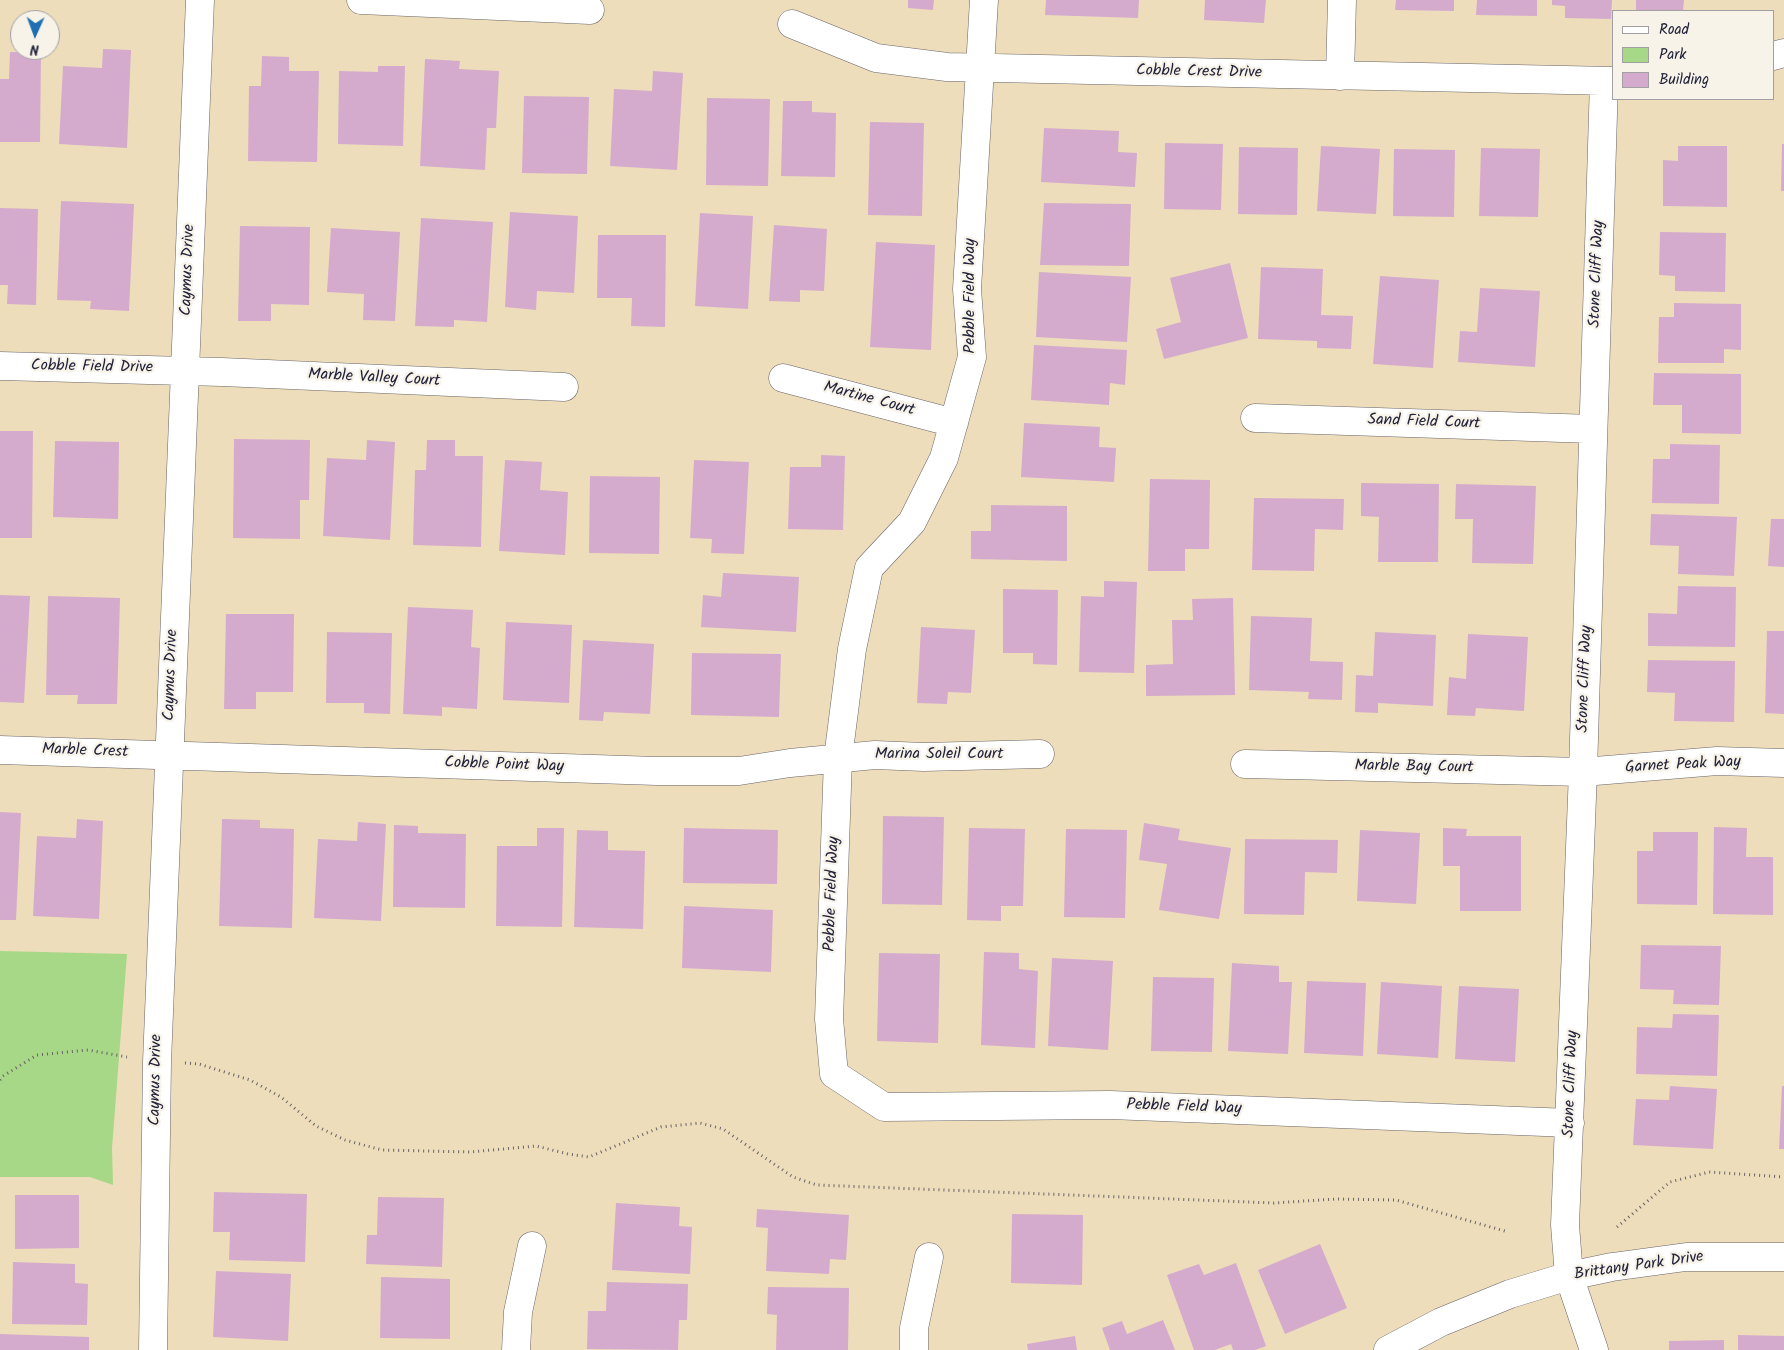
<!DOCTYPE html>
<style>
body{margin:0}
#map{position:relative;width:1784px;height:1350px;overflow:hidden;background:#edddba;font-family:Kalam,sans-serif}
canvas{display:block}
.legend{position:absolute;left:1612px;top:10px;width:162px;height:90px;box-sizing:border-box;background:#f7f3e8;border:1px solid #a29fa3;margin:0;padding:6px 9px;list-style:none;font-size:15px;color:#22223b}
.legend li{display:flex;align-items:center;gap:10px;height:25px}
.legend b{width:25px;border:1px solid #a29fa3}
.north{position:absolute;left:10px;top:10px;width:50px;height:50px;box-sizing:border-box;background:#f7f3e8;border:1px solid #a29fa3;border-radius:50%;rotate:182deg;font-size:14px;font-weight:700;line-height:20px;text-align:center;color:#22223b}
.north::after{content:'';display:block;margin:auto;width:18px;height:22px;background:#1f6fb2;clip-path:polygon(50% 0,100% 100%,50% 72%,0 100%)}
</style>
<div id="map">
<canvas width="1784" height="1350"></canvas>
<ul class="legend">
<li><b style="height:6px;background:#fff"></b>Road</li>
<li><b style="height:14px;background:#a7d887"></b>Park</li>
<li><b style="height:14px;background:#d5abcd"></b>Building</li>
</ul>
<div class="north">N</div>
</div>
<script>
const ctx = document.querySelector('canvas').getContext('2d');
ctx.lineJoin = 'round';
function paint(path, color) { ctx.fillStyle = color; ctx.fill(path, 'evenodd'); }
const shape = rows => new Path2D(rows.map(r => 'M' + r).join(''));
function stroke(path, color, width, dash) { ctx.strokeStyle = color; ctx.lineWidth = width; ctx.lineCap = dash ? 'butt' : 'round'; ctx.setLineDash(dash || []); ctx.stroke(path); }
function write(font, color, halo, rows, align = 'center') {
  ctx.font = font + ' Kalam,sans-serif'; ctx.lineWidth = 4.5; ctx.setLineDash([]); ctx.textBaseline = 'middle'; ctx.strokeStyle = halo; ctx.fillStyle = color; for (const [text, x, y, turn = 0] of rows) {
    ctx.save(); ctx.translate(x, y); ctx.rotate((+turn || 0) * Math.PI / 180); ctx.textAlign = isNaN(turn) ? turn : align; if (halo) ctx.strokeText(text, 0, 0); ctx.fillText(text, 0, 0); ctx.restore();
  }
}
const green = shape([
 [0,951,127,954,112,1148,113,1185,90,1177,0,1177]
]);
const building = shape([
 [908,0,934,0,933,10,908,8],
 [1046,0,1139,0,1138,18,1045,15],
 [1205,0,1266,0,1264,23,1204,20],
 [1396,0,1454,0,1454,11,1395,10],
 [1477,0,1537,0,1537,16,1476,15],
 [1552,0,1612,0,1611,19,1565,18,1565,6,1552,5],
 [1636,0,1684,0,1683,11,1636,11],
 [103,49,131,50,127,148,59,144,63,66,102,68],
 [10,52,41,52,40,142,0,142,0,79,9,79],
 [262,56,289,57,289,71,319,71,317,162,248,161,249,86,261,86],
 [425,59,460,61,459,69,499,71,496,128,487,128,485,170,420,166],
 [378,66,405,66,403,146,338,144,339,71,378,72],
 [653,71,683,73,677,170,610,166,614,89,652,91],
 [524,96,589,97,587,174,522,173],
 [707,98,770,99,768,186,706,185],
 [783,101,812,101,812,112,836,113,835,177,781,176],
 [870,122,924,123,922,216,868,215],
 [1044,128,1119,131,1118,152,1137,153,1135,187,1041,182],
 [1165,143,1223,144,1221,210,1164,209],
 [1782,144,1784,144,1784,191,1781,191],
 [1321,146,1380,149,1376,214,1317,211],
 [1678,146,1727,146,1727,207,1663,206,1663,160,1678,161],
 [1239,147,1298,148,1297,215,1238,214],
 [1481,148,1540,149,1538,217,1479,216],
 [1394,149,1455,150,1454,217,1393,216],
 [61,201,134,204,129,311,90,309,91,301,57,300],
 [1044,203,1131,204,1129,266,1040,265],
 [0,208,38,209,36,305,7,304,8,285,0,285],
 [510,212,578,216,574,293,537,291,536,310,505,307],
 [700,213,753,216,748,309,695,306],
 [421,218,493,222,487,322,454,320,454,327,415,326],
 [774,225,827,229,824,291,800,290,800,302,769,301],
 [240,226,310,227,309,305,271,304,271,321,238,321],
 [331,228,400,232,395,321,363,320,364,294,327,292],
 [1660,232,1726,233,1725,292,1675,291,1675,276,1659,275],
 [598,235,666,235,665,327,631,326,632,298,597,298],
 [876,242,935,245,931,350,870,347],
 [1230,263,1248,338,1164,359,1156,329,1181,322,1170,278],
 [1261,267,1323,269,1321,315,1353,316,1351,349,1317,348,1317,341,1258,339],
 [1039,272,1131,277,1127,342,1036,337],
 [1380,276,1439,280,1433,368,1373,364],
 [1480,288,1540,291,1535,367,1458,362,1460,331,1477,332],
 [1674,303,1741,304,1741,350,1724,349,1724,363,1658,363,1659,317,1674,317],
 [1034,345,1127,350,1125,385,1110,383,1109,405,1031,400],
 [1654,373,1741,374,1741,434,1682,433,1682,405,1653,405],
 [1024,423,1100,427,1099,447,1116,448,1114,482,1021,477],
 [0,431,33,431,32,538,0,538],
 [234,439,310,440,309,500,300,500,300,539,233,538],
 [367,440,395,442,390,540,323,536,327,458,366,460],
 [427,440,455,440,455,456,483,456,481,547,413,545,415,470,426,470],
 [55,441,119,442,118,519,53,517],
 [1670,444,1720,445,1719,504,1652,503,1653,459,1670,459],
 [821,455,845,456,843,530,788,529,790,467,821,467],
 [505,460,542,462,540,490,568,492,565,555,499,551],
 [694,460,749,462,744,554,711,553,712,539,690,538],
 [590,476,660,477,659,554,589,553],
 [1150,479,1210,480,1209,549,1185,549,1185,571,1148,571],
 [1361,483,1439,484,1438,562,1378,562,1379,517,1361,516],
 [1456,484,1536,486,1533,564,1472,563,1473,519,1455,519],
 [1254,498,1344,499,1343,530,1315,529,1314,571,1252,570],
 [991,505,1067,506,1067,561,971,559,971,531,991,531],
 [1651,514,1737,517,1734,576,1678,574,1679,546,1650,545],
 [1771,519,1784,519,1784,567,1768,566],
 [723,573,799,577,796,632,701,627,703,595,721,597],
 [1104,581,1137,582,1134,673,1079,672,1081,596,1104,597],
 [1678,586,1736,587,1735,647,1648,646,1648,613,1677,614],
 [1003,589,1058,590,1057,665,1033,664,1033,653,1003,653],
 [0,595,30,596,24,703,0,702],
 [48,596,120,598,117,704,77,704,78,695,46,695],
 [1233,598,1235,695,1146,696,1146,665,1173,664,1172,620,1193,620,1192,599],
 [408,607,473,610,471,647,480,648,477,709,442,707,442,716,403,714],
 [226,614,294,614,293,692,256,692,256,709,224,709],
 [1251,616,1312,618,1310,661,1343,662,1342,700,1308,699,1309,692,1249,690],
 [506,622,572,625,569,703,503,700],
 [921,627,975,630,971,693,948,692,947,704,917,703],
 [1767,631,1784,631,1784,714,1765,713],
 [327,632,392,633,390,714,364,713,364,703,326,703],
 [1375,632,1436,635,1433,706,1378,703,1378,713,1355,712,1356,675,1373,676],
 [1468,634,1528,637,1524,711,1476,708,1475,716,1447,715,1449,677,1466,679],
 [583,640,654,644,650,714,604,712,603,721,579,720],
 [692,653,781,654,779,717,691,715],
 [1648,660,1735,661,1734,722,1674,721,1675,693,1647,692],
 [0,812,21,813,16,920,0,920],
 [883,816,944,817,942,905,882,904],
 [77,819,103,821,99,919,33,916,37,836,76,838],
 [222,819,260,820,260,828,294,829,292,928,219,926],
 [358,822,386,824,381,921,314,918,318,839,357,841],
 [1144,823,1180,829,1178,840,1231,848,1219,919,1159,910,1167,864,1139,860],
 [394,825,418,826,418,833,466,834,465,908,393,907],
 [1714,827,1747,828,1746,857,1773,857,1773,915,1713,914],
 [537,828,564,828,562,927,496,926,497,846,537,846],
 [684,828,778,830,777,884,683,883],
 [969,828,1025,829,1023,906,1001,906,1001,921,967,920],
 [1443,828,1467,829,1466,836,1521,836,1521,911,1460,911,1460,866,1443,866],
 [1066,829,1127,830,1125,918,1064,917],
 [577,830,608,831,608,850,645,851,643,929,574,927],
 [1360,830,1420,833,1416,904,1357,901],
 [1653,832,1698,832,1697,905,1637,904,1637,851,1653,851],
 [1245,839,1338,840,1337,873,1305,872,1304,915,1244,914],
 [684,906,773,910,771,972,682,968],
 [1641,945,1721,946,1719,1005,1673,1004,1674,990,1640,989],
 [984,952,1019,953,1019,969,1038,971,1035,1048,981,1045],
 [879,953,940,954,938,1043,877,1041],
 [1052,958,1113,961,1108,1050,1048,1046],
 [1232,963,1279,966,1279,982,1292,982,1288,1054,1228,1051],
 [1153,977,1214,978,1212,1052,1151,1051],
 [1307,981,1366,983,1363,1056,1304,1053],
 [1381,982,1442,986,1438,1058,1377,1054],
 [1459,986,1519,989,1515,1062,1455,1059],
 [1673,1014,1719,1015,1717,1076,1636,1074,1637,1027,1672,1028],
 [1670,1086,1717,1089,1713,1149,1633,1145,1636,1099,1669,1100],
 [1782,1086,1784,1086,1784,1149,1779,1149],
 [214,1192,307,1194,305,1262,229,1260,230,1232,213,1232],
 [15,1195,79,1195,79,1248,15,1249],
 [378,1197,444,1198,442,1267,366,1264,367,1235,377,1235],
 [616,1203,680,1207,679,1226,692,1227,690,1274,612,1270],
 [757,1209,849,1215,846,1260,830,1259,829,1274,766,1271,768,1228,756,1227],
 [1012,1214,1083,1215,1082,1285,1011,1283],
 [1320,1244,1347,1308,1285,1334,1258,1270],
 [13,1262,75,1264,75,1283,88,1284,87,1325,12,1324],
 [1236,1263,1266,1346,1255,1350,1233,1350,1231,1344,1215,1350,1194,1350,1167,1275,1199,1264,1204,1275],
 [216,1271,291,1274,288,1341,213,1337],
 [381,1277,450,1279,450,1339,380,1338],
 [607,1282,688,1284,687,1320,679,1320,678,1350,587,1349,588,1311,606,1311],
 [768,1287,849,1288,848,1350,776,1350,777,1315,767,1314],
 [1163,1320,1175,1350,1110,1350,1102,1328,1122,1321,1127,1334],
 [0,1334,89,1337,89,1350,0,1350],
 [1738,1335,1784,1336,1784,1350,1738,1350],
 [1075,1336,1077,1350,1028,1350,1027,1344],
 [1724,1340,1724,1350,1669,1350,1669,1341]
]);
const path = shape([
 [185,1063,199,1064,250,1080,281,1097,316,1126,345,1140,382,1150,470,1152,536,1146,568,1154,589,1157,661,1127,700,1123,723,1129,793,1177,817,1185,1274,1203,1336,1199,1396,1200,1508,1232],
 [0,1080,3,1076,37,1055,88,1050,127,1057],
 [1617,1227,1670,1182,1709,1172,1784,1177]
]);
const minor = shape([
 [361,0,590,10],
 [984,0,967,289,972,357,944,458,912,522,869,568,852,649,838,758,829,1019,834,1074,884,1107,1110,1105,1570,1123],
 [792,24,876,58,947,67,1613,81],
 [1773,56,1784,53],
 [1340,76,1342,0],
 [0,366,222,372,564,387],
 [783,378,954,423],
 [1255,418,1593,429],
 [0,750,657,771,739,771,790,763,875,755,924,757,1040,754],
 [1245,764,1583,772,1717,761,1784,763],
 [153,1350,157,1062,200,0],
 [516,1350,518,1312,532,1246],
 [914,1350,914,1328,929,1257],
 [1388,1350,1441,1322,1510,1294,1569,1276,1612,1267,1686,1257,1784,1257],
 [1594,1350,1569,1276,1565,1225,1583,772,1604,81]
]);
const streetNames = [
 ["Cobble Crest Drive",1199,73,1],
 ["Caymus Drive",189,270,-88],
 ["Stone Cliff Way",1598,274,-88],
 ["Pebble Field Way",971,296,-90],
 ["Cobble Field Drive",92,368,1],
 ["Marble Valley Court",374,379,3],
 ["Martine Court",869,400,15],
 ["Sand Field Court",1424,423,2],
 ["Caymus Drive",172,675,-88],
 ["Stone Cliff Way",1586,679,-88],
 ["Marble Crest",85,752,2],
 ["Marina Soleil Court",939,755],
 ["Cobble Point Way",504,766,2],
 ["Garnet Peak Way",1683,766,-3],
 ["Marble Bay Court",1414,768,1],
 ["Pebble Field Way",833,894,-88],
 ["Caymus Drive",157,1080,-89],
 ["Stone Cliff Way",1572,1084,-88],
 ["Pebble Field Way",1184,1108,2],
 ["Brittany Park Drive",1639,1267,-8]
];
paint(green, '#a7d887');
paint(building, '#d5abcd');
stroke(minor, '#696367', 29);
stroke(path, '#696367', 3, [1, 4]);
stroke(minor, '#fff', 28);
write('16px', '#22223b', '#f7f3e8', streetNames);
</script>
